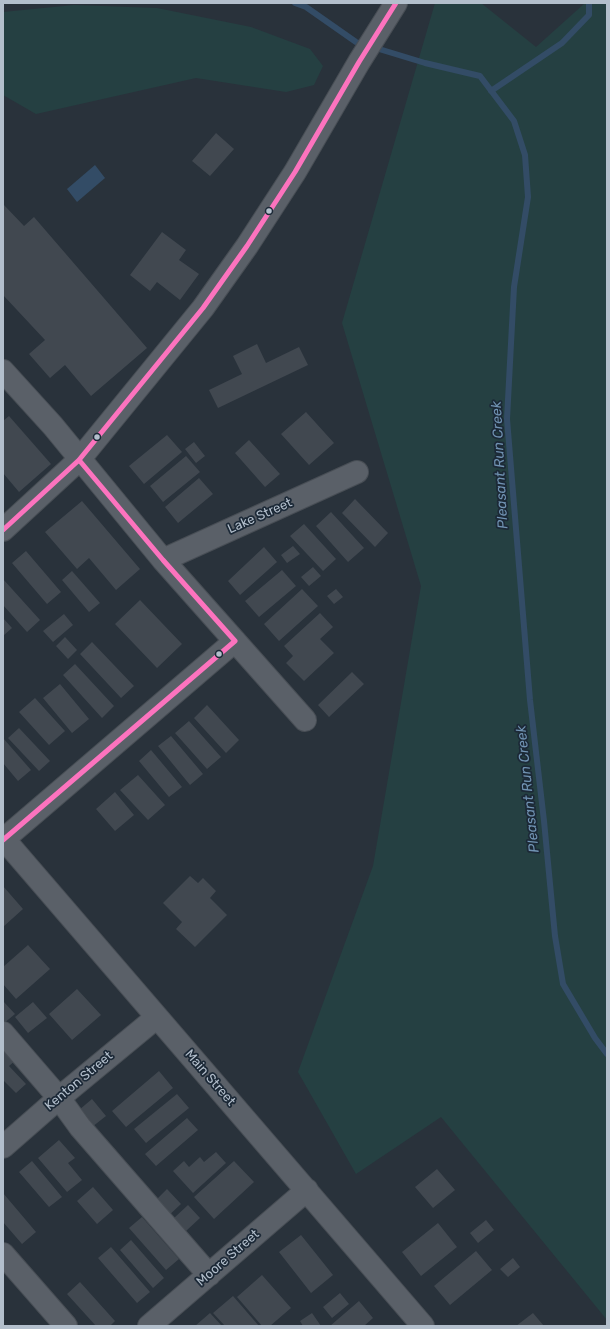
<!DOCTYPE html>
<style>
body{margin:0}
#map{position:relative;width:610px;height:1329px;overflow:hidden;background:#29323b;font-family:Rubik,sans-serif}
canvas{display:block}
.frame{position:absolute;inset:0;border:4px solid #b3bfcc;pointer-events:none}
</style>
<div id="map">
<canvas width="610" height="1329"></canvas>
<div class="frame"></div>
</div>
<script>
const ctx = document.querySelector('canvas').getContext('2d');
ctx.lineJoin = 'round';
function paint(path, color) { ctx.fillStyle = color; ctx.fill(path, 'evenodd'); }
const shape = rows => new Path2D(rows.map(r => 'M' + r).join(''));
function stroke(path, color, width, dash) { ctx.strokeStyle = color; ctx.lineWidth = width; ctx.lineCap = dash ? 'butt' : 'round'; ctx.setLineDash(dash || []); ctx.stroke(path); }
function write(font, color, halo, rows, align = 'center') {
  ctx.font = font + ' Rubik,sans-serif'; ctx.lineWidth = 3.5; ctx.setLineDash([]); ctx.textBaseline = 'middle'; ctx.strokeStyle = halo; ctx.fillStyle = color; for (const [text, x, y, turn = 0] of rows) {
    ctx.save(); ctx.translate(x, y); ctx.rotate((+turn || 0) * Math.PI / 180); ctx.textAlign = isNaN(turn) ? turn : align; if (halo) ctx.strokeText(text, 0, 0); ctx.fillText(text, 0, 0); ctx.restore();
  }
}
const green = shape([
 [435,3,481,3,536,47,585,3,607,3,607,1320,441,1117,356,1174,298,1072,373,866,421,586,342,323],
 [74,5,157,8,251,27,310,49,323,66,314,85,286,92,196,78,36,114,3,95,3,12]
]);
const water = shape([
 [95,165,105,178,77,202,67,189]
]);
const stream = shape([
 [295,3,306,7,356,42,425,63,480,76,514,121,525,155,528,197,514,287,507,419,530,700,544,821,555,936,563,984,595,1038,607,1054],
 [491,91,562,43,589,15,589,3]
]);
const building = shape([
 [216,133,234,149,210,176,192,161],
 [4,205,24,226,34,217,147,348,91,396,65,365,50,378,29,354,45,340,3,295,3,206],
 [162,232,186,250,179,260,199,274,180,300,157,282,150,291,130,275],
 [257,344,266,363,299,347,308,365,218,408,209,390,242,374,233,356],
 [306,412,334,443,309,465,281,434],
 [9,416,51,464,19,492,3,473,3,421],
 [167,435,182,452,144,484,129,466],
 [249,440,280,474,265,487,235,453],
 [194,442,205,456,196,463,185,449],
 [186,456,200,472,163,502,150,486],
 [199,478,213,494,178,523,165,507],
 [355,499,388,533,375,547,342,513],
 [82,501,140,569,116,590,89,558,77,569,45,532],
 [331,512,364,548,348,562,316,526],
 [304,524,336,559,323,571,290,536],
 [293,546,300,554,287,563,281,555],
 [264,547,277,562,240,595,228,581],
 [26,551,61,592,47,604,12,563],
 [313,567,321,576,309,586,301,577],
 [282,570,296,586,259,617,245,601],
 [72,571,100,603,89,612,62,580],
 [3,579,40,620,27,632,3,605],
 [302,589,318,606,279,641,264,624],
 [336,589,343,597,334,604,327,596],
 [140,600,182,644,157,668,115,624],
 [320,613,333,627,320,639,334,653,304,681,286,663,293,656,284,646],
 [64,614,73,625,53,642,43,631],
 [3,618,12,628,3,636],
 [65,637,77,650,68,659,56,646],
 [92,642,134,686,121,698,80,654],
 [75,664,114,706,102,718,63,675],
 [352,672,364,684,329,717,318,705],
 [60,684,89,719,72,733,43,698],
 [35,698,65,731,49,745,19,712],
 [207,705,239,740,226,753,194,718],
 [189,721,221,757,207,769,175,733],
 [19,728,50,761,39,771,8,738],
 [171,736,203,774,190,785,158,746],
 [3,738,31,770,18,781,3,763],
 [151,750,182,787,169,797,139,761],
 [138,775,165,805,148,820,120,790],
 [115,792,134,815,115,831,96,809],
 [190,876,198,883,203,878,216,891,210,898,227,915,195,947,176,929,182,922,163,903],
 [3,886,23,909,3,927],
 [28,945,50,969,16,999,3,984,3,967],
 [77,989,101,1015,72,1040,49,1014],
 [3,1001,15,1014,3,1024],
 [33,1002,47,1018,28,1033,15,1017],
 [3,1046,16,1060,9,1066,26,1084,16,1093,4,1081,3,1082],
 [159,1071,173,1088,126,1127,112,1111],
 [177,1094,189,1108,146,1143,134,1129],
 [92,1099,106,1116,92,1127,79,1110],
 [187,1118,198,1130,156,1166,145,1154],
 [59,1140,75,1158,68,1163,82,1180,67,1192,38,1158],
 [216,1152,226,1163,193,1193,173,1171,184,1161,189,1167,200,1157,204,1162],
 [32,1161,62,1197,49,1207,19,1172],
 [234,1161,254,1182,214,1219,194,1197],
 [437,1169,455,1190,433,1208,415,1187],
 [93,1187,113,1210,97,1224,77,1201],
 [167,1189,181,1204,166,1218,153,1203],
 [3,1193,36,1232,22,1244,3,1222],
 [188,1205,200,1218,186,1231,174,1218],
 [142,1217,179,1259,166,1270,129,1228],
 [486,1220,494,1230,478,1243,470,1233],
 [438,1223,457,1247,421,1276,402,1252],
 [301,1235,333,1275,311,1293,279,1252],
 [131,1240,164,1278,153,1288,120,1250],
 [111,1247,150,1292,137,1303,98,1258],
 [476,1251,492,1270,450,1305,434,1286],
 [513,1258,520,1267,508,1277,500,1269],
 [262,1275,291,1308,270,1326,262,1326,237,1297],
 [80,1282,115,1321,110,1326,96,1326,67,1294],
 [340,1293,349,1304,332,1318,323,1307],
 [233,1296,259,1326,225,1326,213,1313],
 [359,1301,373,1318,364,1326,330,1326],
 [210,1313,222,1326,195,1326],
 [312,1313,321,1326,303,1326,300,1321],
 [533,1313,544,1326,516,1326]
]);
const minor = shape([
 [3,371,53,426,163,560,305,720],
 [3,530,79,460,203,308,247,246,295,172,359,62,396,3],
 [163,560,357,472],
 [3,838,423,1326],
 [3,840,235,641],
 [3,1033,59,1098,80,1127,209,1275],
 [3,1147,59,1098,157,1017],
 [3,1254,66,1326],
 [149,1326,307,1190]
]);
const bus1 = shape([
 [3,530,79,460,203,308,247,246,295,172,359,62,396,3],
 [3,840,235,641,163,560,79,460]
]);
const markers = [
 [269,211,3.5,"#b3bfcc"],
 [97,437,3.5,"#b3bfcc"],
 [219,654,3.5,"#b3bfcc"]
];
const streetNames = [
 ["Lake Street",260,516,-24],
 ["Main Street",210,1078,49],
 ["Kenton Street",79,1081,-40],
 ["Moore Street",228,1258,-41]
];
const waterNames = [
 ["Pleasant Run Creek",500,465,-93],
 ["Pleasant Run Creek",528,789,-96]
];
paint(green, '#254042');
paint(water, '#334c66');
stroke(stream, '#334c66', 6);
paint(building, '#414850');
stroke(minor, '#484e55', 24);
stroke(minor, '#5a6068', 22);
stroke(bus1, '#fc73be', 5);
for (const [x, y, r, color] of markers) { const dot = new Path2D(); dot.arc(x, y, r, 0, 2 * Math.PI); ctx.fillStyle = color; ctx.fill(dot); stroke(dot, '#1c2937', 1.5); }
write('13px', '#b3bfcc', '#1c2937', streetNames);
write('italic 14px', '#7092b2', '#1c2937', waterNames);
</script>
